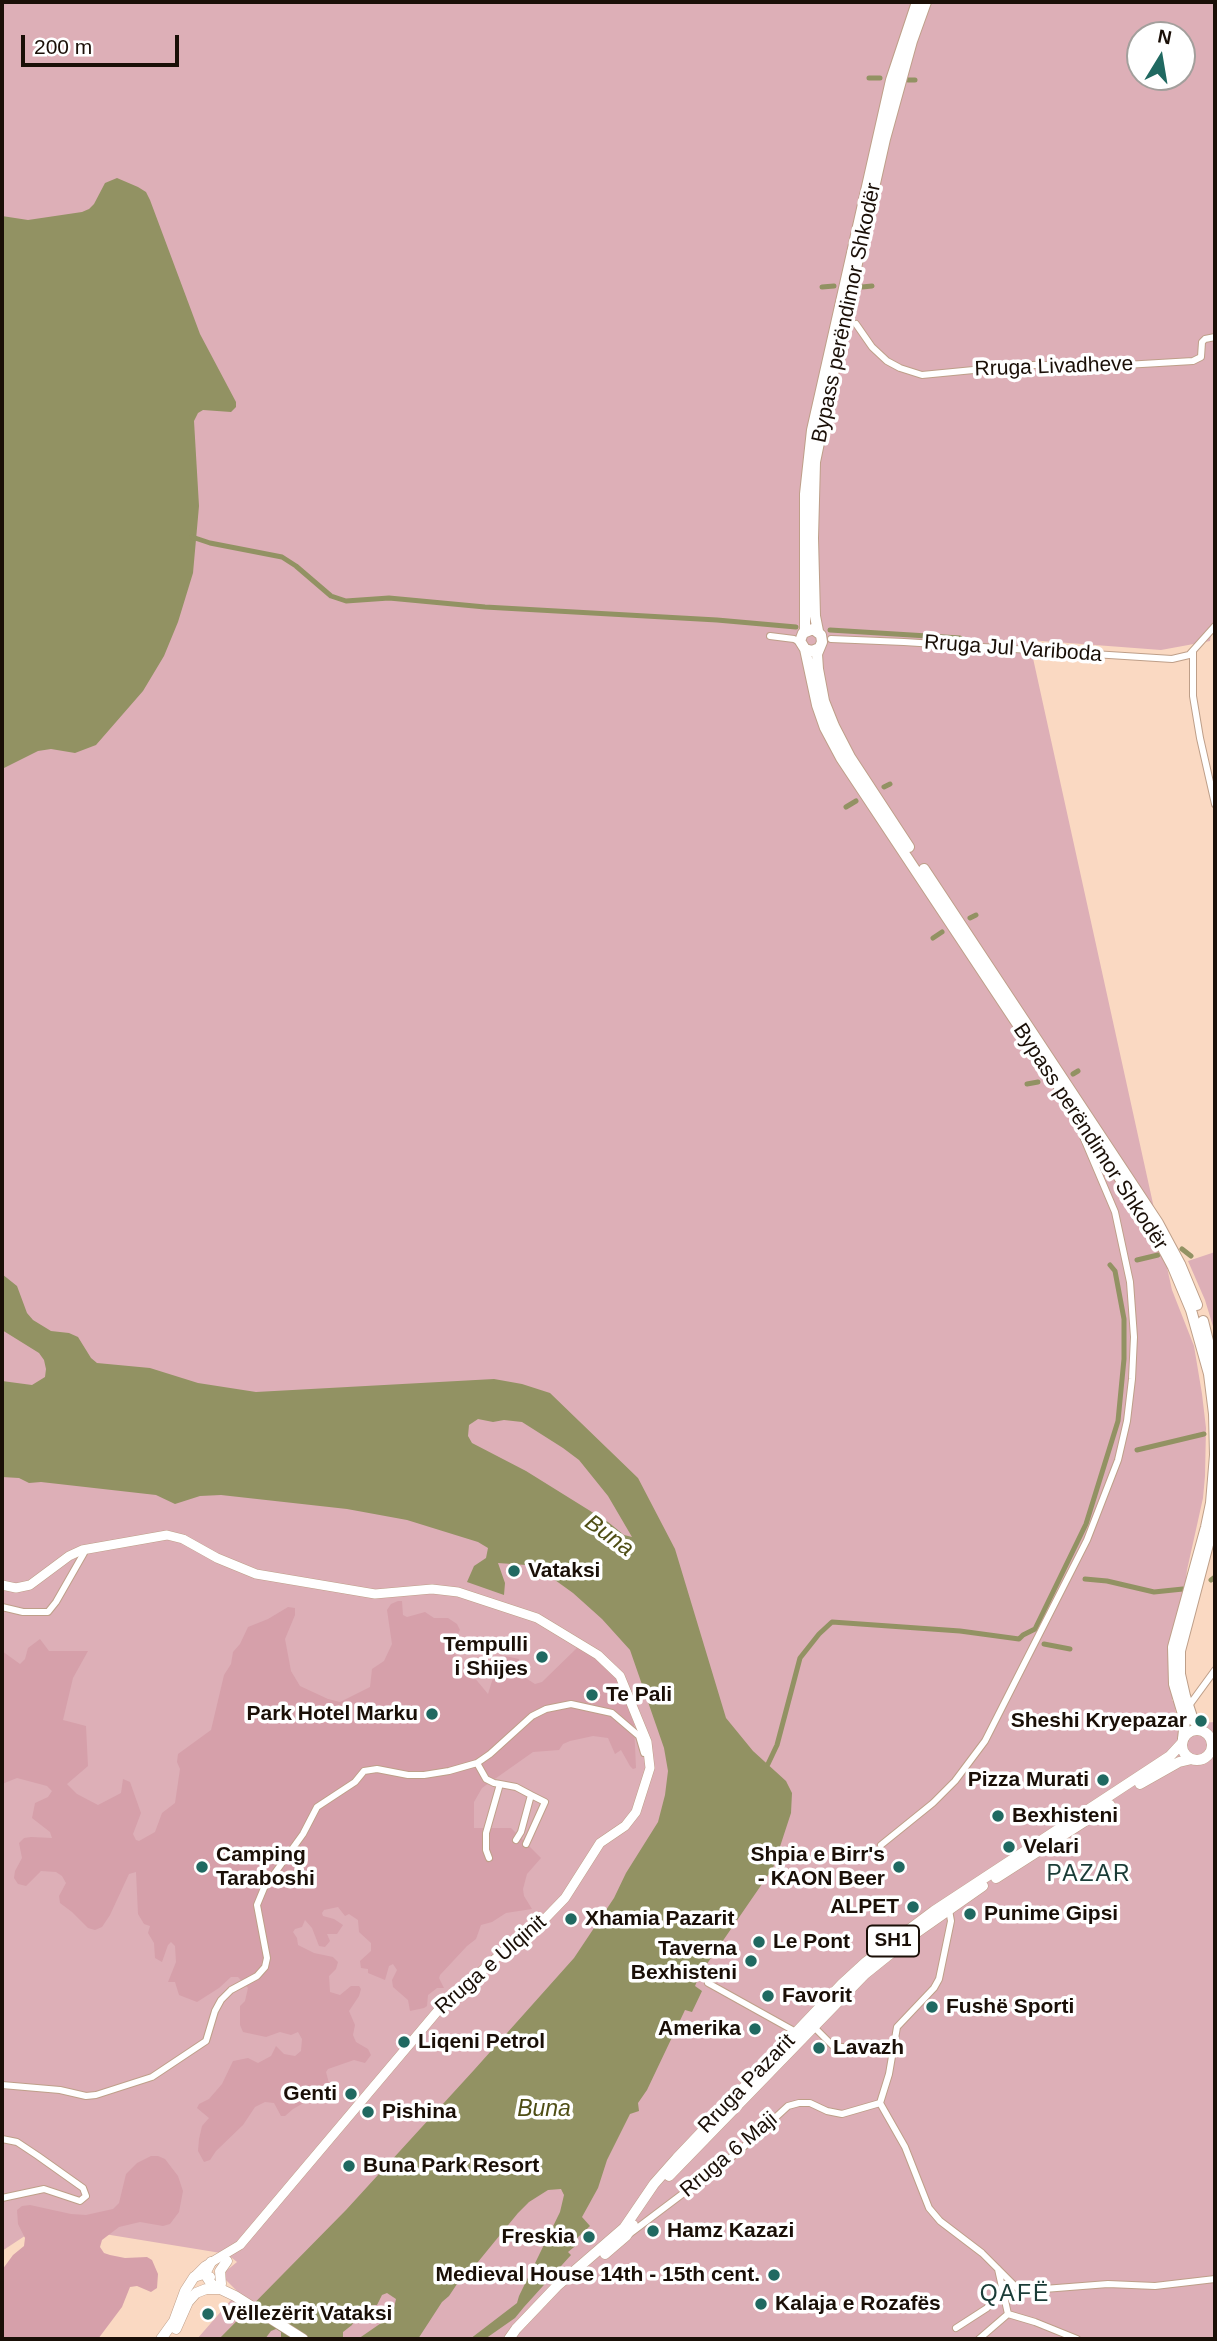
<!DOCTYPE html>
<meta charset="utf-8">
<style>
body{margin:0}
#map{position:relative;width:1217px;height:2341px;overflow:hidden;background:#fad9c2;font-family:Helvetica,sans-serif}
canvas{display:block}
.frame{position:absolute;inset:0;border:4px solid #1a0f07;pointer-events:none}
.north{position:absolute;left:1126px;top:21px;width:70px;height:70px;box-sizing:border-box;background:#fff;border:2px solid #a39f9c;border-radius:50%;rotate:11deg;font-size:19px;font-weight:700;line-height:28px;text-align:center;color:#1a0f07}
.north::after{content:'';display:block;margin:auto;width:24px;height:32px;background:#206961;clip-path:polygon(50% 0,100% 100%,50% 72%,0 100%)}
.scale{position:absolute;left:21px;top:35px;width:158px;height:32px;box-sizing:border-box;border:4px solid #1a0f07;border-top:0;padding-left:9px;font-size:21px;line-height:24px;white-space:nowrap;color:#1a0f07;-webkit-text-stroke:5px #fff;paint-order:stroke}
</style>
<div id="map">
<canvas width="1217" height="2341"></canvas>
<div class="frame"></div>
<div class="north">N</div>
<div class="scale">200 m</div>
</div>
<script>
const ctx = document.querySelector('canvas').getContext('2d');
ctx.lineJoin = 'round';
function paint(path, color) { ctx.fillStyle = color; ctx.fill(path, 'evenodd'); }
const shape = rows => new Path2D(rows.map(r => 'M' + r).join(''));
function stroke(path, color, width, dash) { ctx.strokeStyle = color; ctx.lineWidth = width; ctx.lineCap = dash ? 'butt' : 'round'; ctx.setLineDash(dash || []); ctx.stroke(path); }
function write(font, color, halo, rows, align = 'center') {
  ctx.font = font + ' Helvetica,sans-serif'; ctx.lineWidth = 7; ctx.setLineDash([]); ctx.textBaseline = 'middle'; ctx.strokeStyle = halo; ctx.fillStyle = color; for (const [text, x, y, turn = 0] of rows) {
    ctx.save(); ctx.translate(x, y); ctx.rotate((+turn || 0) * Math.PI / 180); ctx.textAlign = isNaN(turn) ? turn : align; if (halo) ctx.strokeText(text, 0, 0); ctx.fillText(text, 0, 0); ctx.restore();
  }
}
const green = shape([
 [2,2,1215,2,1215,613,1210,641,1161,650,1029,640,1172,1290,1194,1346,1202,1394,1206,1428,1205,1476,1203,1498,1187,1570,1172,1701,1174,1700,1177,1720,1175,1721,1171,1716,1170,1725,1215,1722,1215,2339,197,2339,238,2292,225,2279,226,2271,237,2262,227,2254,43,2224,2,2251],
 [1140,35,1182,35,1182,77,1140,77],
 [1215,1252,1215,1333,1205,1300,1188,1261]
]);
const forest = shape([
 [398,1601,402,1601,403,1615,407,1617,425,1612,434,1618,448,1618,457,1624,460,1630,453,1643,454,1653,488,1694,500,1655,519,1659,521,1675,535,1684,542,1682,579,1646,591,1652,614,1674,623,1694,634,1724,636,1768,633,1769,630,1766,621,1750,615,1754,608,1738,593,1736,570,1741,563,1744,559,1750,533,1752,482,1788,474,1802,474,1828,511,1828,541,1858,527,1874,523,1889,524,1896,532,1909,506,1913,492,1922,481,1925,476,1939,467,1946,440,1975,439,1978,444,1988,437,1988,428,1995,427,2006,424,2008,410,2011,408,2000,393,1987,392,1980,397,1970,393,1964,389,1966,385,1980,368,1973,368,1969,361,1968,360,1961,371,1951,371,1943,359,1932,358,1920,349,1914,345,1916,338,1907,324,1910,322,1913,323,1916,334,1919,343,1925,337,1934,327,1934,330,1941,325,1947,319,1946,312,1928,305,1920,302,1927,295,1929,293,1932,297,1938,298,1945,314,1953,333,1957,338,1962,336,1969,329,1976,330,1992,340,1995,351,1986,359,1986,361,1989,359,1996,349,2011,355,2025,353,2035,356,2042,368,2049,371,2055,365,2063,354,2060,328,2069,326,2072,329,2083,323,2092,293,2109,285,2116,281,2116,274,2103,265,2102,255,2107,243,2125,216,2151,210,2160,204,2162,198,2151,199,2139,202,2126,209,2118,197,2108,199,2104,209,2099,222,2084,233,2061,248,2058,258,2063,271,2056,276,2046,284,2054,295,2056,301,2051,302,2039,298,2032,291,2035,280,2032,266,2037,243,2032,240,2025,240,2006,245,2001,248,1988,238,1977,231,1977,219,1988,197,2002,179,1995,175,1982,168,1982,176,1962,175,1946,171,1942,168,1945,162,1962,155,1958,154,1943,148,1933,150,1926,144,1924,138,1914,136,1872,129,1874,110,1915,102,1927,95,1930,88,1928,72,1912,60,1903,59,1896,66,1883,62,1876,56,1872,41,1871,26,1886,18,1884,14,1878,15,1871,22,1858,19,1843,24,1838,31,1837,52,1838,50,1832,32,1818,35,1803,48,1797,52,1791,47,1786,17,1778,2,1784,2,1651,20,1664,25,1659,28,1648,40,1639,49,1651,88,1651,73,1678,63,1720,86,1726,88,1766,67,1784,77,1794,98,1805,121,1793,123,1779,130,1782,141,1813,133,1834,136,1840,139,1841,155,1832,162,1813,175,1803,180,1769,177,1762,178,1754,211,1730,224,1675,231,1664,233,1652,240,1644,248,1627,268,1619,288,1607,295,1608,295,1615,285,1639,291,1671,300,1686,328,1699,340,1702,370,1687,372,1669,384,1661,392,1644,387,1610,391,1604],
 [151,2156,158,2156,165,2159,178,2176,183,2191,179,2212,170,2224,163,2226,140,2222,119,2227,102,2240,100,2247,104,2253,110,2255,125,2258,147,2257,152,2260,158,2274,157,2288,151,2292,137,2286,130,2287,122,2307,98,2339,2,2339,2,2270,13,2255,24,2246,25,2238,18,2224,17,2210,22,2206,30,2205,71,2214,86,2215,113,2209,119,2203,126,2174,137,2163]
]);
const water = shape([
 [117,178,138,187,146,192,150,200,200,334,236,402,236,407,231,412,203,410,198,413,194,421,199,506,193,573,178,622,164,656,143,691,96,745,75,753,51,749,38,751,2,769,2,216,28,220,82,212,89,209,94,204,105,183],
 [2,1274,17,1286,27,1313,33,1320,51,1331,69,1333,78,1337,91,1358,97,1363,150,1368,198,1383,256,1392,494,1379,522,1384,550,1393,638,1478,675,1549,726,1718,753,1751,786,1781,792,1793,791,1813,773,1868,700,1974,695,1986,702,1991,692,2012,685,2010,647,2090,638,2103,639,2111,630,2114,607,2160,598,2188,582,2217,590,2226,576,2239,579,2243,568,2252,571,2255,524,2307,515,2318,485,2339,470,2339,517,2303,519,2296,560,2212,564,2195,561,2189,548,2190,529,2202,518,2213,473,2268,461,2278,449,2296,442,2302,418,2339,358,2339,387,2319,393,2312,396,2299,387,2293,382,2295,377,2305,366,2306,359,2309,352,2325,343,2332,343,2339,281,2339,281,2332,276,2329,271,2331,265,2339,219,2339,346,2210,474,2070,574,1958,614,1898,626,1873,658,1822,665,1795,668,1771,664,1748,630,1650,602,1619,573,1593,548,1575,543,1576,526,1565,498,1563,505,1583,504,1595,467,1582,474,1566,486,1558,488,1548,478,1542,407,1520,347,1509,221,1495,200,1496,175,1504,156,1495,41,1482,29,1483,19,1478,2,1477,2,1381,32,1385,45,1377,46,1369,44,1360,39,1353,2,1330],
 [478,1419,493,1422,504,1420,522,1422,563,1448,579,1460,608,1496,632,1537,624,1535,608,1522,526,1471,472,1443,468,1436,469,1425]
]);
const canal = shape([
 [869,78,880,78],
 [908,80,915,80],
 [822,287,834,286],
 [862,287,872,286],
 [192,537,210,543,282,557,296,566,331,596,346,601,389,598,485,607,717,620,796,627],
 [830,630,960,638],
 [884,787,890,784],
 [846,807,856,801],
 [970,918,976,915],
 [933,938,942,932],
 [1073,1074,1078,1071],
 [1027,1084,1038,1082],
 [1182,1249,1191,1256],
 [1137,1260,1158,1255],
 [1137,1450,1204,1434],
 [1085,1579,1107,1581,1154,1592,1183,1589],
 [1211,1580,1215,1577],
 [1044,1644,1070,1649],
 [768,1764,777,1745,800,1658,819,1634,832,1622,960,1631,1019,1639,1023,1635,1035,1629,1086,1524,1118,1421,1124,1359,1124,1319,1115,1271,1110,1265]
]);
const minor = shape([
 [856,324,872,347,887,361,900,368,922,375,1025,365,1125,365,1193,361,1201,357,1202,342,1205,339,1215,337],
 [770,636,794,639,801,643],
 [831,639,904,642,1172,659,1189,655,1215,626],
 [1193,652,1193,696,1200,738,1215,804],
 [2,1607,23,1612,48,1612,56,1602,84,1553,83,1549],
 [1188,1707,1215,1670],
 [477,1763,486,1779,494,1783,500,1784],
 [516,1840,521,1832,531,1795,545,1802,526,1844],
 [881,1845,933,1803,955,1781,985,1741,1087,1540,1118,1460,1127,1421,1132,1379,1134,1337,1130,1282,1115,1212,1076,1120],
 [489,1858,486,1850,486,1833,500,1784,516,1787,531,1795],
 [949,1910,951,1921,939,1979,934,1988,897,2027,889,2074,880,2103,905,2147,929,2208,940,2221,982,2253,1016,2287],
 [708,1983,796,2032],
 [813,2026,833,2046,860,2049],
 [2,2085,60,2090,86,2096,96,2095,152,2077,206,2041,215,2011,221,2000,231,1990,257,1976,265,1967,267,1958,257,1905,264,1888,303,1834,317,1807,355,1782,364,1771,377,1769,408,1775,424,1775,449,1771,477,1763,490,1754,532,1716,546,1709,571,1704,612,1713,639,1736,644,1753],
 [2,2139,17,2142,38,2156,83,2188,86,2196,80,2201,44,2189,2,2198],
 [628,2235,738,2152,788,2106,799,2103,810,2103,827,2111,842,2114,880,2103],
 [998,2269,1008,2314],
 [1016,2287,1044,2289,1108,2284,1155,2286,1215,2279],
 [1008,2314,1035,2322,1077,2339],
 [956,2328,987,2308,998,2293],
 [979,2339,1008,2314]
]);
const secondary = shape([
 [2,1585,16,1588,30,1585,69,1556,82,1550,167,1535,183,1539,217,1558,256,1574,375,1594,432,1589,458,1592,537,1618,598,1655,620,1676,647,1742,650,1768,636,1812,625,1826,600,1843,565,1898,537,1927,504,1951,441,2007,240,2245,205,2266,194,2277]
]);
const primary = shape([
 '1182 1745a15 15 0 1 1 30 0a15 15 0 1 1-30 0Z',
 [1140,1784,1179,1762,1192,1759],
 [996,1878,1110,1805],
 [669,2176,865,1974,916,1933,983,1886],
 [605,2254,626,2236,633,2225],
 [211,2262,205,2274,212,2285,235,2296,303,2339],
 [221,2284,220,2271,227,2261],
 [176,2329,188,2302,196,2293,206,2289,219,2289],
 [161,2339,174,2321,185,2291,194,2277,203,2274,210,2277],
 [509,2339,516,2329,557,2286,624,2228,654,2184,677,2158,842,1984,866,1962,934,1911,1170,1756,1182,1743]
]);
const trunk = shape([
 [805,630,805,494,812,430,891,80,917,2],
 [818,631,815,616,813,538,815,462,845,317,885,139,912,41,926,2],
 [819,648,812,651,805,649,800,641,803,633,813,629,821,635,822,642,817,654,818,669,824,701,834,726,850,757,909,847],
 [805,649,817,705,825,728,841,758,1150,1224,1173,1267,1191,1310,1209,1374,1214,1414,1215,1455,1211,1503,1206,1527,1173,1647,1174,1684,1185,1721,1183,1739],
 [924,869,1158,1223,1180,1264,1197,1305],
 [1203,1321,1215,1369],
 [1202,1730,1193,1720,1185,1696,1180,1674,1180,1651,1215,1518]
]);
const minorBridge = shape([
 [1000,2294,1007,2292]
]);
const markers = [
 [514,1571,7,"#206961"],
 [542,1657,7,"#206961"],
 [592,1695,7,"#206961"],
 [432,1714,7,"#206961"],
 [1201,1721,7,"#206961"],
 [1103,1780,7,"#206961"],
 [998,1816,7,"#206961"],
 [1009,1847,7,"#206961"],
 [202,1867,7,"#206961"],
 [899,1867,7,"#206961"],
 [913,1907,7,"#206961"],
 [970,1914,7,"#206961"],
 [571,1919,7,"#206961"],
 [759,1942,7,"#206961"],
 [751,1961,7,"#206961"],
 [768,1996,7,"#206961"],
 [932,2007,7,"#206961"],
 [755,2029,7,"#206961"],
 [404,2042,7,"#206961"],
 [819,2048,7,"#206961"],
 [351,2094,7,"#206961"],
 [368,2112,7,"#206961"],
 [349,2166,7,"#206961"],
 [653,2231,7,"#206961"],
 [589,2237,7,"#206961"],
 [774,2275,7,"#206961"],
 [761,2304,7,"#206961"],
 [208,2314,7,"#206961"]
];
const shields = [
 [893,1941,52]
];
const shieldNames = [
 ["SH1",893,1941]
];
const streetNames = [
 ["Bypass perëndimor Shkodër",847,313,-78],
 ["Rruga Livadheve",1054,367,-2],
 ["Rruga Jul Variboda",1013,649,4],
 ["Bypass perëndimor Shkodër",1090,1137,57],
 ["Rruga e Ulqinit",491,1965,-41],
 ["Rruga Pazarit",747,2084,-46],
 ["Rruga 6 Maji",729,2155,-40]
];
const poiNames = [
 ["Vataksi",528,1571],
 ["Tempulli",528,1645,"right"],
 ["i Shijes",528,1669,"right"],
 ["Te Pali",606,1695],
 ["Park Hotel Marku",418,1714,"right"],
 ["Sheshi Kryepazar",1187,1721,"right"],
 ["Pizza Murati",1089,1780,"right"],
 ["Bexhisteni",1012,1816],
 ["Velari",1023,1847],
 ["Camping",216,1855],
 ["Taraboshi",216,1879],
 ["Shpia e Birr's",885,1855,"right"],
 ["- KAON Beer",885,1879,"right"],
 ["ALPET",899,1907,"right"],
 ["Punime Gipsi",984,1914],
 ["Xhamia Pazarit",585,1919],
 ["Le Pont",773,1942],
 ["Taverna",737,1949,"right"],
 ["Bexhisteni",737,1973,"right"],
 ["Favorit",782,1996],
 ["Fushë Sporti",946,2007],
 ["Amerika",741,2029,"right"],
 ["Liqeni Petrol",418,2042],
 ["Lavazh",833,2048],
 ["Genti",337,2094,"right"],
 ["Pishina",382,2112],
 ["Buna Park Resort",363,2166],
 ["Hamz Kazazi",667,2231],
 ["Freskia",575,2237,"right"],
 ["Medieval House 14th - 15th cent.",760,2275,"right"],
 ["Kalaja e Rozafës",775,2304],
 ["Vëllezërit Vataksi",222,2314]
];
const waterNames = [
 ["Buna",609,1536,36],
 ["Buna",544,2110]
];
const neighbourhoodNames = [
 ["PAZAR",1089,1875],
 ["QAFË",1015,2295]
];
paint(green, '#ddafb7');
paint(forest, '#d6a0aa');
paint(water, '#929263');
stroke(canal, '#929263', 5);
stroke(minor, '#be9f89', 8);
stroke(secondary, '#be9f89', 10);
stroke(primary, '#be9f89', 11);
stroke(trunk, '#be9f89', 12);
stroke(minor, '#fff', 6);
stroke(secondary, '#fff', 9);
stroke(primary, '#fff', 10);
stroke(trunk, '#fff', 10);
stroke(minorBridge, '#be9f89', 8, []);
stroke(minorBridge, '#fff', 6);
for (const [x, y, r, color] of markers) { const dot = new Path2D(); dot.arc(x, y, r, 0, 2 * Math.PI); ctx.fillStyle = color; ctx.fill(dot); stroke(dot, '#fff', 2.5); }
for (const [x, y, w] of shields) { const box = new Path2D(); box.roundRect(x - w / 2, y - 15.5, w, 31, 5); ctx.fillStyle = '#fff'; ctx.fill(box); stroke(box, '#1a0f07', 2); }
write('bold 19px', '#1a0f07', null, shieldNames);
write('21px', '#1a0f07', '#fff', streetNames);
write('bold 21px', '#1a0f07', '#fff', poiNames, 'left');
write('italic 23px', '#4f4e15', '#fff', waterNames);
ctx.letterSpacing = '2px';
write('23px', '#1a3c37', '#fff', neighbourhoodNames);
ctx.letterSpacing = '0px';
</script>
